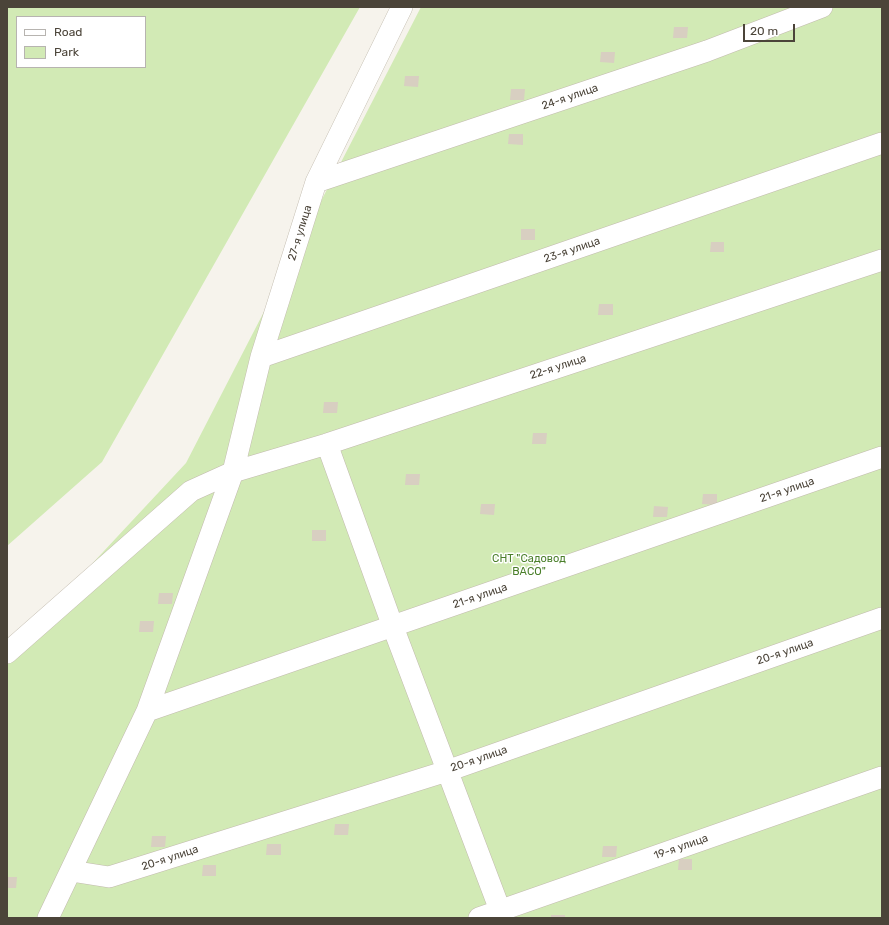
<!DOCTYPE html>
<meta charset="utf-8">
<style>
body{margin:0}
#map{position:relative;width:889px;height:925px;overflow:hidden;background:#f6f3ec;font-family:Rubik,sans-serif}
canvas{display:block}
.frame{position:absolute;inset:0;border:8px solid #4b4439;pointer-events:none}
.legend{position:absolute;left:16px;top:16px;width:130px;height:52px;box-sizing:border-box;background:#fff;border:1px solid #b7b4b0;margin:0;padding:5px 7px;list-style:none;font-size:12px;color:#4b4439}
.legend li{display:flex;align-items:center;gap:8px;height:20px}
.legend b{width:20px;border:1px solid #b7b4b0}
.scale{position:absolute;left:743px;top:24px;width:52px;height:18px;box-sizing:border-box;border:2px solid #4b4439;border-top:0;padding-left:5px;font-size:12px;line-height:14px;white-space:nowrap;color:#4b4439;-webkit-text-stroke:3px #fff;paint-order:stroke}
</style>
<div id="map">
<canvas width="889" height="925"></canvas>
<div class="frame"></div>
<ul class="legend">
<li><b style="height:5px;background:#fff"></b>Road</li>
<li><b style="height:11px;background:#d2eab5"></b>Park</li>
</ul>
<div class="scale">20 m</div>
</div>
<script>
const ctx = document.querySelector('canvas').getContext('2d');
ctx.lineJoin = 'round';
function paint(path, color) { ctx.fillStyle = color; ctx.fill(path, 'evenodd'); }
const shape = rows => new Path2D(rows.map(r => 'M' + r).join(''));
function stroke(path, color, width, dash) { ctx.strokeStyle = color; ctx.lineWidth = width; ctx.lineCap = dash ? 'butt' : 'round'; ctx.setLineDash(dash || []); ctx.stroke(path); }
function write(font, color, halo, rows, align = 'center') {
  ctx.font = font + ' Rubik,sans-serif'; ctx.lineWidth = 3; ctx.setLineDash([]); ctx.textBaseline = 'middle'; ctx.strokeStyle = halo; ctx.fillStyle = color; for (const [text, x, y, turn = 0] of rows) {
    ctx.save(); ctx.translate(x, y); ctx.rotate((+turn || 0) * Math.PI / 180); ctx.textAlign = isNaN(turn) ? turn : align; if (halo) ctx.strokeText(text, 0, 0); ctx.fillText(text, 0, 0); ctx.restore();
  }
}
const green = shape([
 [7,7,360,7,102,462,7,546],
 [17,17,145,17,145,67,17,67],
 [421,7,882,7,882,918,7,918,7,655,186,463]
]);
const building = shape([
 [674,27,688,27,687,38,673,38],
 [601,52,615,52,614,63,600,62],
 [405,76,419,76,418,87,404,86],
 [511,89,525,89,524,100,510,100],
 [509,134,523,134,523,145,508,144],
 [521,229,535,229,535,240,521,240],
 [711,242,724,242,724,252,710,252],
 [599,304,613,304,613,315,598,315],
 [324,402,338,402,337,413,323,413],
 [533,433,547,433,546,444,532,444],
 [406,474,420,474,419,485,405,485],
 [703,494,717,494,717,505,702,504],
 [481,504,495,504,494,515,480,514],
 [654,506,668,507,667,517,653,517],
 [312,530,326,530,326,541,312,541],
 [159,593,173,593,172,604,158,604],
 [140,621,154,621,153,632,139,632],
 [335,824,349,824,348,835,334,835],
 [152,836,166,836,165,847,151,847],
 [267,844,281,844,281,855,266,855],
 [603,846,617,846,616,857,602,857],
 [679,859,692,859,692,870,678,870],
 [203,865,216,865,216,876,202,876],
 [7,877,17,877,16,888,7,888],
 [551,915,565,915,565,918,551,918]
]);
const minor = shape([
 [316,182,707,51,822,7],
 [261,357,882,143],
 [327,444,393,627,503,918],
 [7,653,191,491,233,472,327,444,882,260],
 [147,711,882,457],
 [71,871,109,877,447,771,882,618],
 [48,918,147,711,233,472,261,357,316,182,402,7],
 [479,918,882,777]
]);
const streetNames = [
 ["24-я улица",570,97,-19],
 ["27-я улица",300,233,-73],
 ["23-я улица",572,250,-19],
 ["22-я улица",558,367,-18],
 ["21-я улица",787,490,-19],
 ["21-я улица",480,596,-19],
 ["20-я улица",785,652,-19],
 ["20-я улица",479,759,-19],
 ["19-я улица",681,847,-19],
 ["20-я улица",170,858,-18]
];
const parkNames = [
 ["СНТ \"Садовод",529,559],
 ["ВАСО\"",529,572]
];
paint(green, '#d2eab5');
paint(building, '#d8cfc1');
stroke(minor, '#c2bbae', 22);
stroke(minor, '#fff', 21);
write('11px', '#4b4439', '#fff', streetNames);
write('11px', '#4a7f2a', '#fff', parkNames);
</script>
